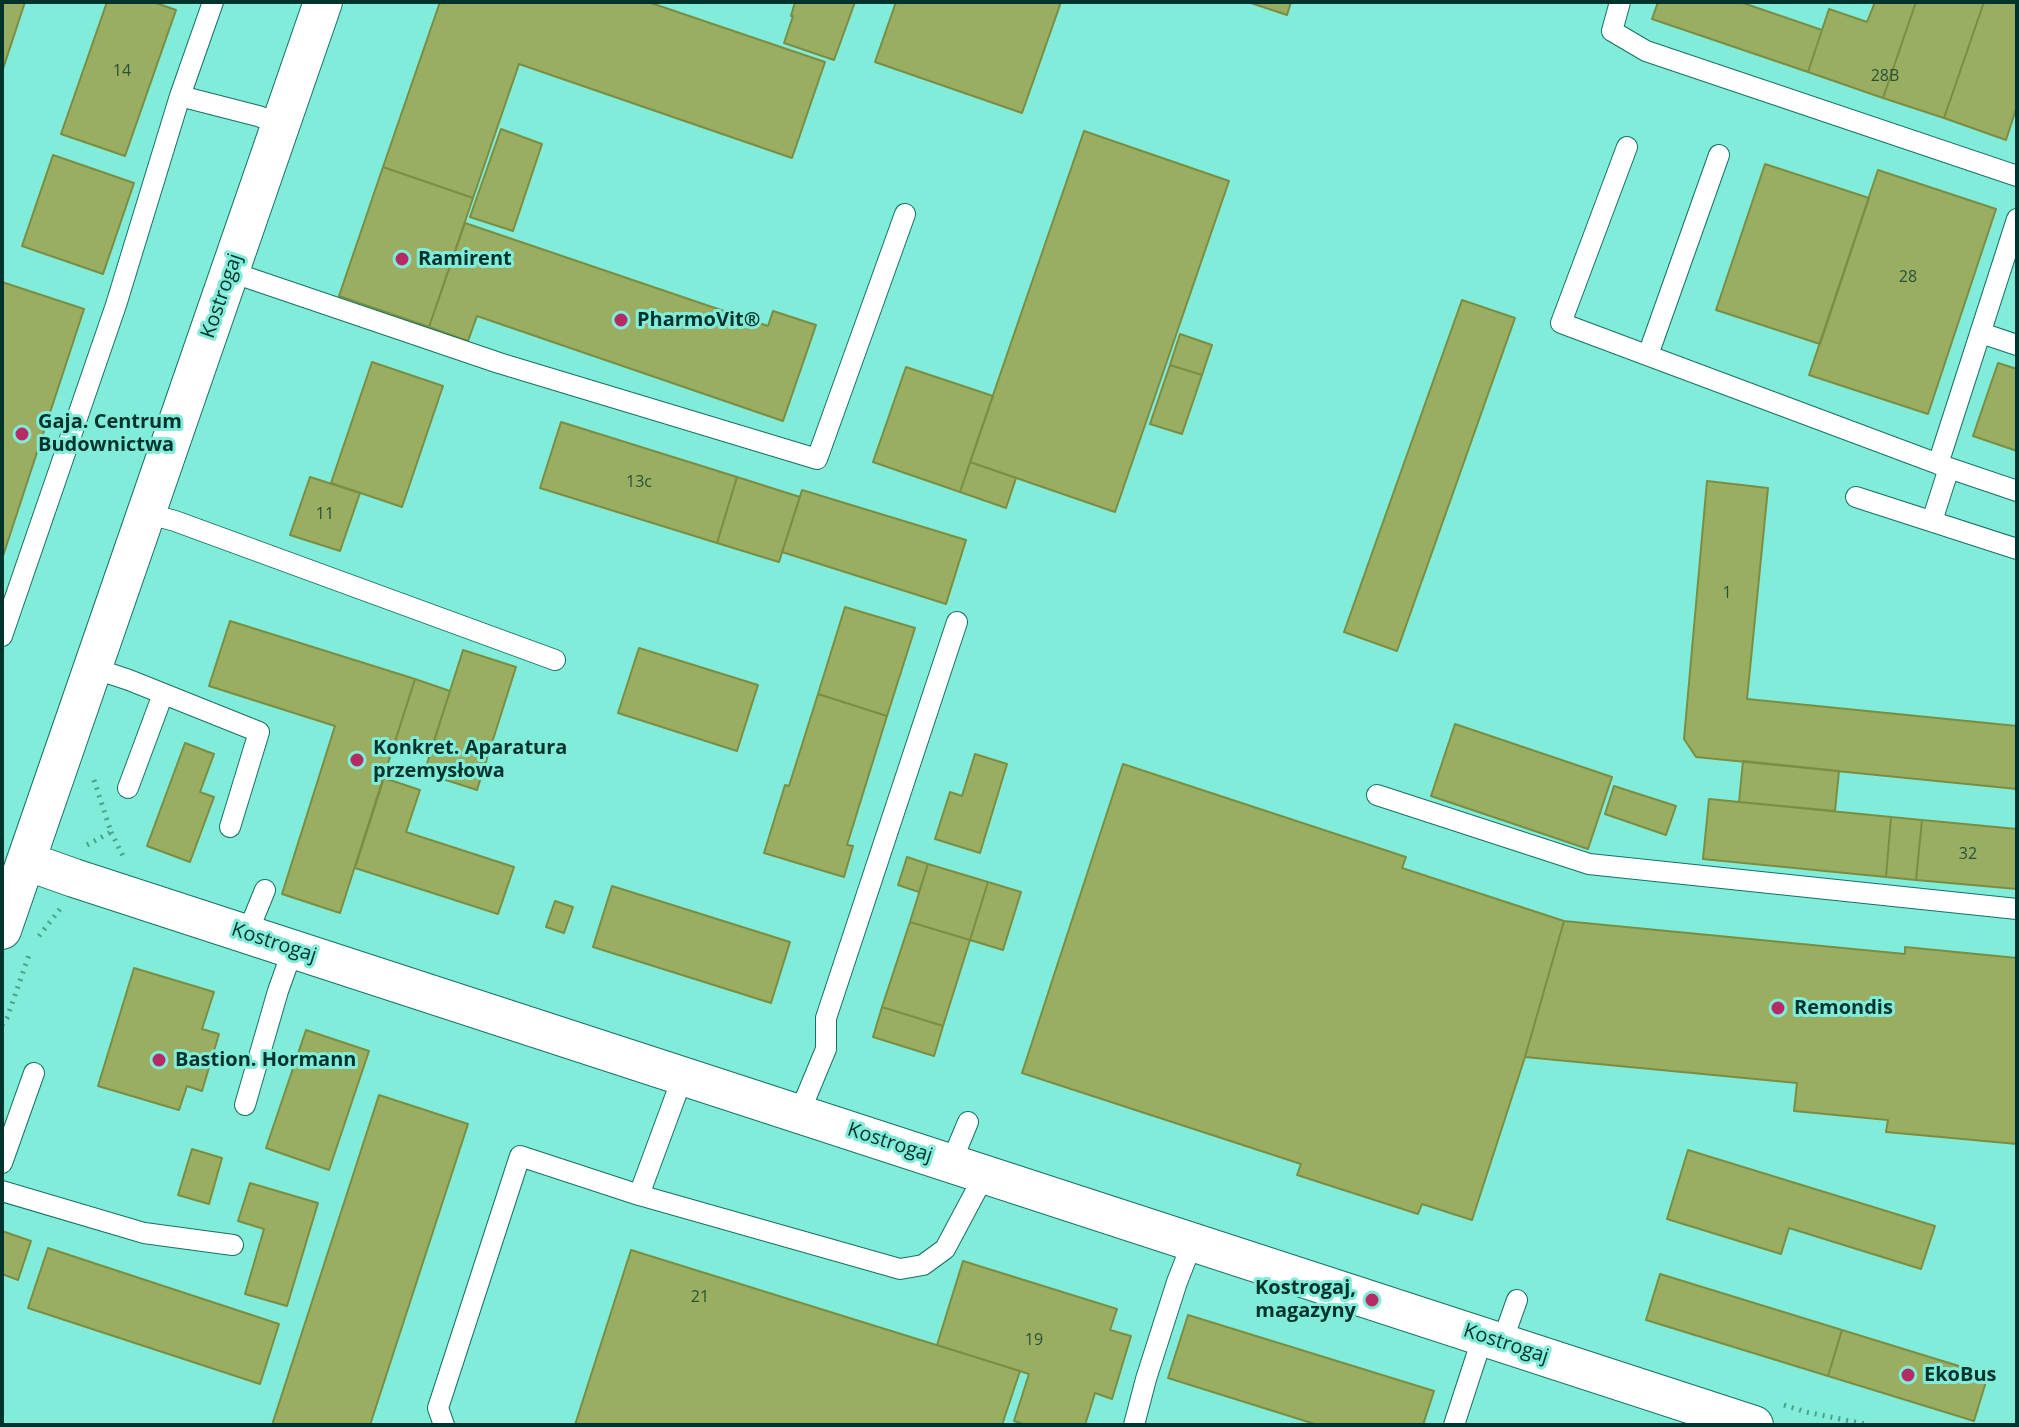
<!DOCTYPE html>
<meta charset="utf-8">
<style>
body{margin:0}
#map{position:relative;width:2019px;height:1427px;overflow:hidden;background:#81ecd9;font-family:"Open Sans",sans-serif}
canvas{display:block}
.frame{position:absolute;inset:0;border:4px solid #00332c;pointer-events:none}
</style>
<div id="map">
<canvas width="2019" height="1427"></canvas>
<div class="frame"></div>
</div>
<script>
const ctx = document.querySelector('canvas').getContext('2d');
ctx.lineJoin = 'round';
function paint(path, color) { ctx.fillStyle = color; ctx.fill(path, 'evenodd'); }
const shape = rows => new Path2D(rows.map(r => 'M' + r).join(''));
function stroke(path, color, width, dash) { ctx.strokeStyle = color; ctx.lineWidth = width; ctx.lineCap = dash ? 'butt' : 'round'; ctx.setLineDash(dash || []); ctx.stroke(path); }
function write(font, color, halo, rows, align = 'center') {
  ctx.font = font + ' "Open Sans",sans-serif'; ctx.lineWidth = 6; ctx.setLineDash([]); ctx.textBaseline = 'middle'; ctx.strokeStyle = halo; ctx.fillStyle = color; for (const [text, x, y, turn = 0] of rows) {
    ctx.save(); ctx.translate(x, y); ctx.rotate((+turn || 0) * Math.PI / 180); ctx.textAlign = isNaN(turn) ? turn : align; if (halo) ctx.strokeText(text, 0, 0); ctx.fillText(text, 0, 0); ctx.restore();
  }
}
const building = shape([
 [2,2,25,2,2,72,2,2],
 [107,2,153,2,176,10,125,156,61,134,107,2],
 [440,2,648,2,825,62,792,158,519,64,473,198,383,167,440,2],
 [795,2,855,2,834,60,784,43,793,16,791,16,795,2],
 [896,2,1061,2,1022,113,875,62,896,2],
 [1248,2,1291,2,1287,15,1248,2],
 [1658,2,1740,2,1822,30,1808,72,1652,19,1658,2],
 [1875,2,1916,2,1883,98,1808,72,1829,9,1867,22,1875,2],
 [1916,2,1984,2,1944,118,1883,98,1916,2],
 [1984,2,2017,2,2017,106,2006,140,1944,118,1984,2],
 [501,129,542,144,513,231,470,217,501,129],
 [1084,131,1229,181,1115,512,970,462,1084,131],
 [53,155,134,183,103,274,22,246,53,155],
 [1765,164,1869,198,1820,344,1716,310,1765,164],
 [383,167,473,198,429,327,339,296,383,167],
 [1878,170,1996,209,1928,414,1809,375,1878,170],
 [465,223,768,326,773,311,816,325,783,421,477,316,468,341,429,327,465,223],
 [2,282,84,309,2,559,2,282],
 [1462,300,1515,318,1397,651,1344,632,1462,300],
 [1180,334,1212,345,1202,375,1170,365,1180,334],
 [372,362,443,386,402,507,331,483,372,362],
 [1998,363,2017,369,2017,451,1973,436,1998,363],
 [1170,365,1202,375,1182,434,1150,424,1170,365],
 [906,367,993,396,960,492,873,462,906,367],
 [561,422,737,477,717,543,540,488,561,422],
 [970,462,1016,478,1006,508,960,492,970,462],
 [310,477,360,493,340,551,290,535,310,477],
 [737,477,800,497,779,562,717,543,737,477],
 [1707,481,1768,488,1747,699,2017,726,2017,789,1696,757,1684,739,1707,481],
 [802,490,966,540,946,604,782,552,802,490],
 [845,607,915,628,887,716,818,694,845,607],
 [230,621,415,679,340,913,282,894,335,726,209,686,230,621],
 [639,648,758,685,737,751,618,713,639,648],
 [463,650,516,667,477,790,424,773,463,650],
 [415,679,450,691,430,753,395,742,415,679],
 [818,694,887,716,847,845,853,846,844,877,764,853,785,785,789,786,818,694],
 [1455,724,1612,777,1588,849,1431,796,1455,724],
 [185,743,214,754,200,792,214,797,190,862,147,846,185,743],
 [975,754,1007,764,980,853,935,839,950,792,962,796,975,754],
 [1743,761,1839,771,1835,811,1739,802,1743,761],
 [1123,764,1406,857,1402,868,1564,921,1525,1057,1472,1220,1422,1204,1418,1214,1297,1175,1301,1164,1022,1073,1123,764],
 [384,778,420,790,406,832,514,867,498,914,355,868,384,778],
 [1614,786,1676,806,1666,835,1605,814,1614,786],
 [1709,799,1891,817,1886,877,1703,859,1709,799],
 [1891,817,1922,820,1916,880,1886,877,1891,817],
 [1922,820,2017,829,2017,889,1916,880,1922,820],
 [907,857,928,864,919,892,898,885,907,857],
 [928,864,988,882,970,940,910,922,928,864],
 [988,882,1021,892,1003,950,970,940,988,882],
 [612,886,790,942,771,1003,593,947,612,886],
 [555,901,573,907,564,933,546,927,555,901],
 [1564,921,1905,954,1905,947,2017,958,2017,1144,1886,1132,1888,1120,1794,1111,1797,1083,1525,1057,1564,921],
 [910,922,970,940,943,1026,882,1007,910,922],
 [134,968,214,992,202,1029,219,1034,202,1091,187,1086,179,1110,98,1086,134,968],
 [882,1007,943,1026,934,1056,873,1037,882,1007],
 [306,1030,369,1051,329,1170,266,1148,306,1030],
 [379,1095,468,1124,370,1425,272,1425,379,1095],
 [192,1149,222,1158,209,1204,178,1195,192,1149],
 [1688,1150,1935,1226,1921,1269,1789,1228,1781,1254,1667,1219,1688,1150],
 [250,1183,318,1203,287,1306,245,1294,264,1229,238,1221,250,1183],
 [2,1231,31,1241,18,1280,2,1274,2,1231],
 [48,1248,279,1324,260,1384,28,1308,48,1248],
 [631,1250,1020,1371,1002,1425,575,1425,631,1250],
 [963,1261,1117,1309,1110,1330,1131,1336,1112,1399,1095,1393,1085,1425,1026,1425,1014,1421,1029,1374,937,1345,963,1261],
 [1660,1274,1842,1330,1828,1376,1646,1320,1660,1274],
 [1188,1315,1434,1391,1423,1425,1318,1425,1168,1378,1188,1315],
 [1842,1330,1988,1375,1974,1421,1828,1376,1842,1330]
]);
const path = shape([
 [111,832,123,856],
 [87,845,111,832,93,777],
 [39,936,60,909],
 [2,1025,7,1018,29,955],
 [1784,1405,1806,1412,1870,1425]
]);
const lane = shape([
 [1620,2,1612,31,1646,51,2017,176],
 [180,96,258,116,281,124],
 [1627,147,1561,323,1949,468],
 [231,272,499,363,817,459,905,214],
 [1981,333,2017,345],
 [1648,355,1719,155],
 [1938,464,2017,219],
 [1856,497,2017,549],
 [146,513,175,521,555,660],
 [1932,521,1949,468,2017,491],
 [2,636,116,305,180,96,213,2],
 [93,668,129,680,259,732,230,827],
 [128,788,163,694],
 [1377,795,1589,864,2017,909],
 [247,934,265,890],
 [245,1105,278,991,293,949],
 [799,1114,826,1049,826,1018,957,622],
 [2,1163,34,1073],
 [951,1163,968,1122],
 [2,1191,144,1233,233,1245],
 [639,1195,900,1269,923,1265,945,1249,985,1174],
 [1502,1342,1517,1300],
 [444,1425,438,1408,520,1156,639,1195,683,1076],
 [1134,1425,1146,1379,1177,1282,1193,1241],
 [1454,1425,1483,1336]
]);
const street = shape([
 [26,861,74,878,1754,1425],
 [2,930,323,2]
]);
const markers = [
 [402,259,8,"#b62b64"],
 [621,320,8,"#b62b64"],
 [22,434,8,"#b62b64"],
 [357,760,8,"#b62b64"],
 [1778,1008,8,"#b62b64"],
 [159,1060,8,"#b62b64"],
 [1372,1300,8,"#b62b64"],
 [1908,1375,8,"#b62b64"]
];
const numberNames = [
 ["14",122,71],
 ["28B",1885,76],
 ["28",1908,277],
 ["13c",639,482],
 ["11",325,514],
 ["1",1727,593],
 ["32",1968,854],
 ["21",700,1297],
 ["19",1034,1340]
];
const poiNames = [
 ["Ramirent",418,259],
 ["PharmoVit®",637,320],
 ["Gaja. Centrum",38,422],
 ["Budownictwa",38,445],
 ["Konkret. Aparatura",373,748],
 ["przemysłowa",373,771],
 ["Remondis",1794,1008],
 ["Bastion. Hormann",175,1060],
 ["Kostrogaj,",1356,1288,"right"],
 ["magazyny",1356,1311,"right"],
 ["EkoBus",1924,1375]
];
const streetNames = [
 ["Kostrogaj",222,296,-71],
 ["Kostrogaj",274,943,18],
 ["Kostrogaj",890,1143,18],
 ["Kostrogaj",1506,1344,18]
];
paint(building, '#9aae62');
stroke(building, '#7b8d41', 2);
stroke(lane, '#167164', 22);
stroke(street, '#167164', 40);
stroke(path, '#4ca092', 5, [2, 6]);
stroke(lane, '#fff', 20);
stroke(street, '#fff', 38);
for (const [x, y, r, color] of markers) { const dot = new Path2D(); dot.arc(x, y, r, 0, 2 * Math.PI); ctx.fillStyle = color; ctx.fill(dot); stroke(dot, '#81ecd9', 3); }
write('16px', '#26523a', null, numberNames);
write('bold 20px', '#00332c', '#81ecd9', poiNames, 'left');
write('20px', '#00332c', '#81ecd9', streetNames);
</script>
